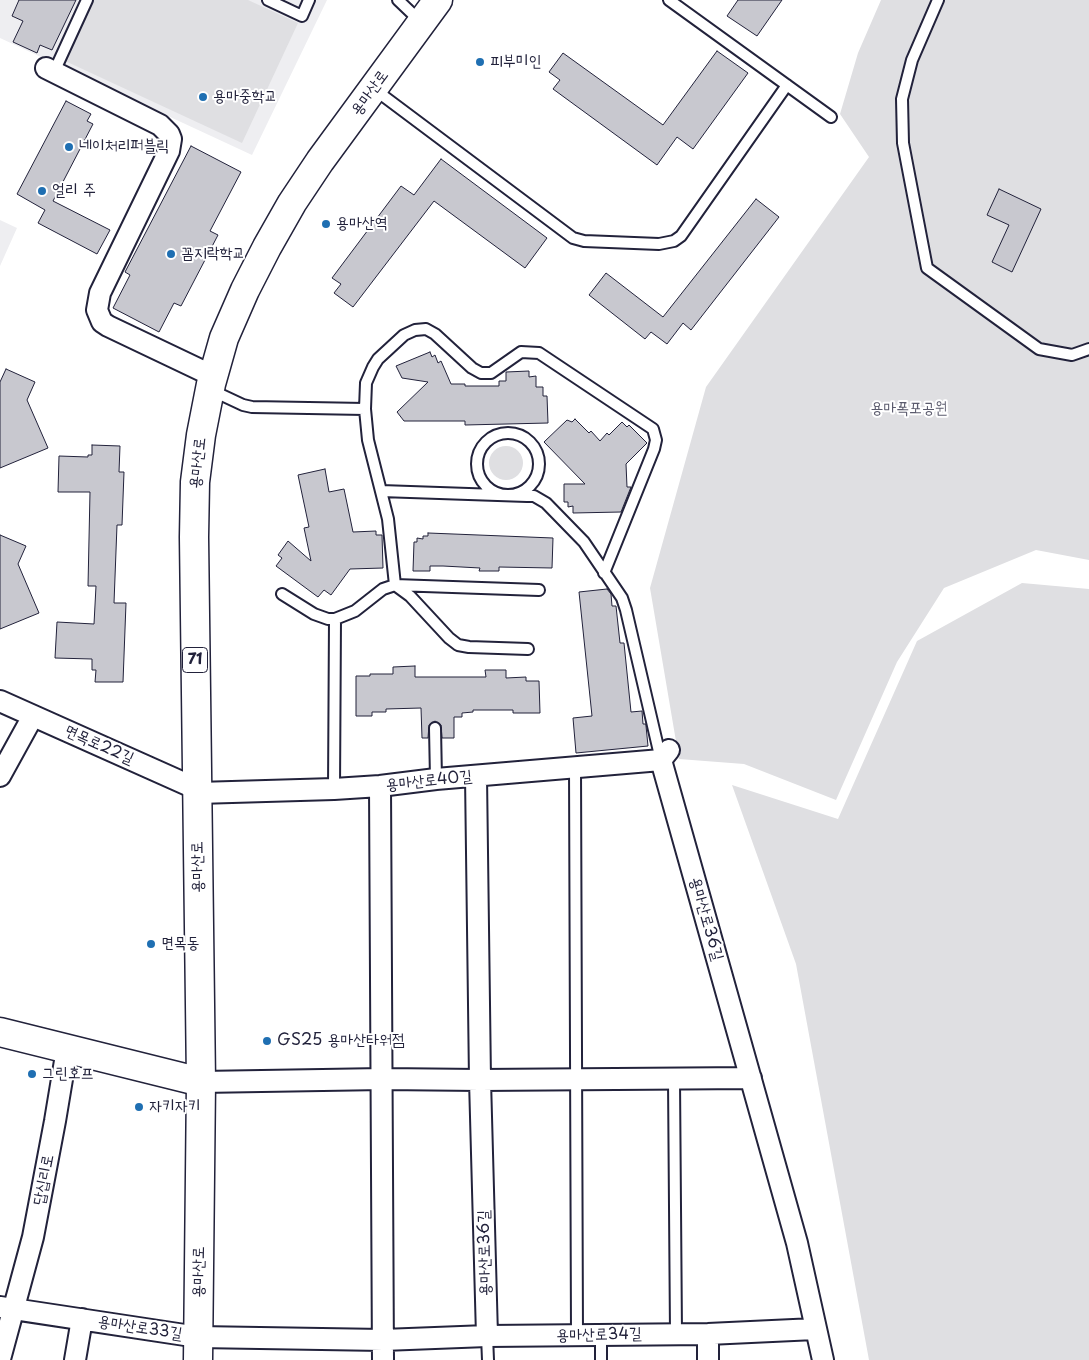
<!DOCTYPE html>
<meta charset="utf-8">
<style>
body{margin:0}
canvas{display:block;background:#fff}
</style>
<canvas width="1089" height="1360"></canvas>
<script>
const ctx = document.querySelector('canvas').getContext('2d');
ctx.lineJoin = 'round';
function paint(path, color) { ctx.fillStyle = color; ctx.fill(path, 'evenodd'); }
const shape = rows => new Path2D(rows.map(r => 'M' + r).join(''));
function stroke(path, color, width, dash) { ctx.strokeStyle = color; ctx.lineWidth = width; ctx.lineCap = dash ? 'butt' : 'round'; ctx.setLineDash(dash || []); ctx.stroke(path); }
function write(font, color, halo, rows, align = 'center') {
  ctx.font = font + ' "Playpen Sans","Poor Story",sans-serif'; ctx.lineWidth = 4; ctx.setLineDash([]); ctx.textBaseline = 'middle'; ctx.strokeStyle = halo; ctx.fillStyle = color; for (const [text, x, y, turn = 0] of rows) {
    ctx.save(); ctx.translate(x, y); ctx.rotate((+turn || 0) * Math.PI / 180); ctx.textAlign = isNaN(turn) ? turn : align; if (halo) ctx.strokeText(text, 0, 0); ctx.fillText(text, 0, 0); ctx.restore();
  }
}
const built = shape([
 [0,0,327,0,252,155,0,38],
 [0,220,17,228,0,266]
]);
const green = shape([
 [91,0,248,0,298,23,242,143,63,60],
 [881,0,1089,0,1089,560,1036,550,944,588,897,662,836,800,744,764,679,759,650,588,706,387,869,157,840,114,858,53],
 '489 463a17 17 0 1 1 34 0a17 17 0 1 1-34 0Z',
 [1022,583,1089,589,1089,1360,869,1360,796,964,732,785,838,819,917,641]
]);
const building = shape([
 [19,0,76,0,52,50,40,45,37,53,13,42,23,21,12,16,19,0],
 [738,0,782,0,757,36,727,16,738,0],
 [717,51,748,73,693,149,677,137,657,165,553,89,560,80,549,72,563,53,663,125,717,51],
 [66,101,91,114,87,121,93,124,53,201,110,230,97,254,38,223,45,210,17,194,66,101],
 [191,146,241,172,210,231,218,235,181,306,174,303,159,332,113,308,130,275,125,272,191,146],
 [441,159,547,238,525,268,434,201,353,307,334,293,341,284,332,278,401,186,414,195,441,159],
 [999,189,1041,209,1012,272,992,262,1009,225,987,215,999,189],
 [756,199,779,217,691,330,683,323,667,344,651,332,645,339,589,295,606,273,663,317,756,199],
 [430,352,432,357,435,355,438,363,441,361,451,384,465,384,465,386,499,386,499,381,506,381,506,372,529,371,529,377,536,376,536,387,543,387,543,396,547,396,548,423,465,425,465,421,404,421,397,412,428,382,402,378,396,366,430,352],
 [6,369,35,382,27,400,48,448,0,468,0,382,6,369],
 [575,419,589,433,591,431,600,441,607,433,609,435,622,422,627,427,629,425,647,443,626,464,627,487,631,487,621,512,573,513,573,506,568,507,568,502,564,502,564,484,585,484,544,442,567,420,572,422,575,419],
 [92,445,120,446,119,472,124,472,122,525,117,525,114,603,126,603,123,682,95,682,96,670,92,670,92,659,55,658,57,622,94,624,96,586,88,586,90,492,58,492,59,456,88,457,88,455,92,455,92,445],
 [325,469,329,492,344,489,353,532,376,531,376,535,382,535,383,568,350,569,331,595,324,590,318,597,276,566,282,558,278,555,288,541,311,561,304,528,309,527,298,475,325,469],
 [428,533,553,538,552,568,499,567,499,571,479,571,480,568,443,566,430,566,430,571,413,571,414,542,417,542,417,538,423,539,423,536,428,536,428,533],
 [0,535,26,546,18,564,39,613,0,629,0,535],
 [607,589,611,594,612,606,616,606,620,643,624,643,631,712,642,711,643,724,646,724,646,726,648,746,576,753,573,718,592,716,579,592,607,589],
 [415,666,415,677,486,677,485,670,506,670,506,678,526,677,526,681,539,681,540,713,513,713,513,710,473,710,473,712,462,713,462,717,454,717,454,738,442,738,441,725,435,721,429,725,428,738,422,738,421,708,386,709,386,712,372,712,372,716,356,716,356,676,370,676,370,674,393,674,393,667,415,666]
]);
const lane = shape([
 [268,0,302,16,309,0],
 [398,0,421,22],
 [669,0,831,117],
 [938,0,912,60,902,99,903,143,927,268,1039,349,1072,355,1089,349],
 [54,72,87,0],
 [374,89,573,238,584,241,659,244,674,241,681,236,787,85],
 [211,390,243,405,252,407,365,409,368,440,388,519,395,585,410,596,449,638,458,645,469,647,528,649],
 [365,409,366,383,373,367,378,359,404,335,415,330,426,329,435,334,472,368,481,373,491,373,521,352,539,353,653,429,656,440,654,449,604,573],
 '477 464a31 31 0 1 1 62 0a31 31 0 1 1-62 0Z',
 [381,491,527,496,534,496,546,503,584,542,622,598,626,610,661,760],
 [282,594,314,614,328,619,335,619,334,789],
 [335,619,355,611,383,589,395,585,539,590],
 [435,728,436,779],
 [575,767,577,1335],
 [674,1080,676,1334],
 [601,1335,601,1360],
 [487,1336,488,1360]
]);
const street = shape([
 [46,68,160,125,169,134,171,139,169,151,100,293,97,310,102,322,108,326,213,376],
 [0,701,197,789],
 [661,760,797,1243,823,1360],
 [0,776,33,716],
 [476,776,480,1080,487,1336],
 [380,786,383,1360],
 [198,793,334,789,380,786,436,779,661,760,669,750],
 [201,1082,383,1079,480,1080,751,1078],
 [0,1307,198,1337,383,1340,487,1336,708,1334,815,1329],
 [0,1359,33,1237,55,1121,67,1049],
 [75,1360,82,1319],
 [708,1360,708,1334]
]);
const secondary = shape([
 [0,1032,201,1082]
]);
const primary = shape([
 [198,1360,201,1082,194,537,195,482,201,435,211,384,224,338,245,290,267,247,292,203,320,161,438,0]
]);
const markers = [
 [480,62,5,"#1f6fb2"],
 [203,97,5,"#1f6fb2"],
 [69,147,5,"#1f6fb2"],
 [42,191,5,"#1f6fb2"],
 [326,224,5,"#1f6fb2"],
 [171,254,5,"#1f6fb2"],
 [151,944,5,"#1f6fb2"],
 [267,1041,5,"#1f6fb2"],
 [32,1074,5,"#1f6fb2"],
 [139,1107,5,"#1f6fb2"]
];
const shields = [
 [195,660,25]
];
const shieldNames = [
 ["71",195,660]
];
const poiNames = [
 ["피부미인",490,62],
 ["용마중학교",213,97],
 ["네이처리퍼블릭",79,147],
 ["얼리 주",52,191],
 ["용마산역",336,224],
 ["꼼지락학교",181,254],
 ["면목동",161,944],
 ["GS25 용마산타워점",277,1041],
 ["그린호프",42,1074],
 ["자키자키",149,1107]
];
const streetNames = [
 ["용마산로",370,93,-54],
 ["용마산로",198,463,-84],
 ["면목로22길",99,745,24],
 ["용마산로40길",429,781,-6],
 ["용마산로",198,867,-91],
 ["용마산로36길",706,919,74],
 ["답십리로",44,1180,-79],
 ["용마산로36길",485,1253,-91],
 ["용마산로",199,1272,-89],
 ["용마산로33길",140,1328,9],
 ["용마산로34길",599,1335,-1]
];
const parkNames = [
 ["용마폭포공원",909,409]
];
paint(built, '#eeeef1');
paint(green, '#dfdfe2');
paint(building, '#c8c8cf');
stroke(building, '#22223b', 1);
stroke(lane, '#22223b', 14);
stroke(street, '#22223b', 24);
stroke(secondary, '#22223b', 31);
stroke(primary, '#22223b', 31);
stroke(lane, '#fff', 10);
stroke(street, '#fff', 20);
stroke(secondary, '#fff', 28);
stroke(primary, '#fff', 28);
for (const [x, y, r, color] of markers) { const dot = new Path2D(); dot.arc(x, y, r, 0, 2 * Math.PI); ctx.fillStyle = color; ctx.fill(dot); stroke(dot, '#fff', 2); }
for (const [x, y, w] of shields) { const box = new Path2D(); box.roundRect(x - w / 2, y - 12.5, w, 25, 4); ctx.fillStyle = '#fff'; ctx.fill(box); stroke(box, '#22223b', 1); }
write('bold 15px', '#22223b', null, shieldNames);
write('16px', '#22223b', '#fff', poiNames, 'left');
write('16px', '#22223b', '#fff', streetNames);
write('16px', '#5b5b6d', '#fff', parkNames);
</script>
